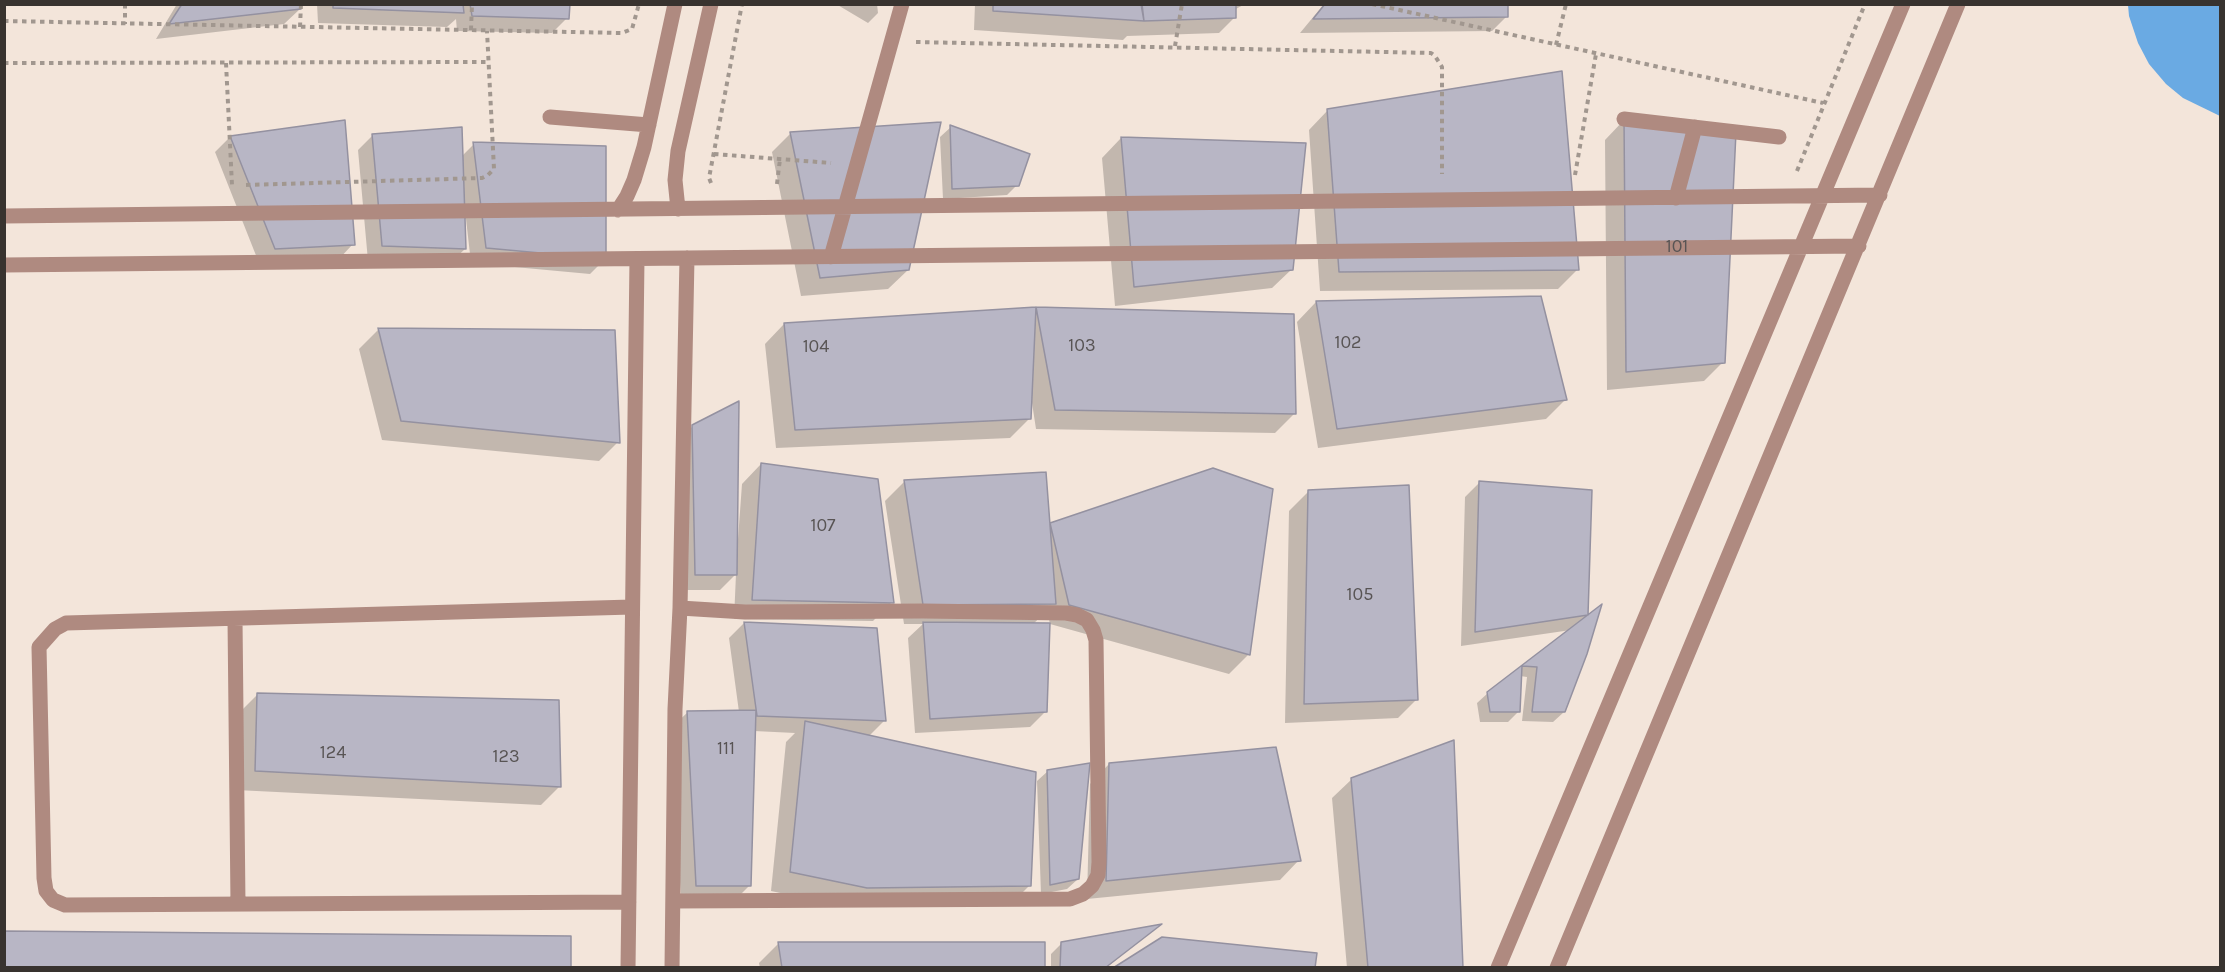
<!DOCTYPE html>
<style>
body{margin:0}
#map{position:relative;width:2225px;height:972px;overflow:hidden;background:#f3e5da;font-family:Karla,sans-serif}
canvas{display:block}
.frame{position:absolute;inset:0;border:6px solid #38332f;pointer-events:none}
</style>
<div id="map">
<canvas width="2225" height="972"></canvas>
<div class="frame"></div>
</div>
<script>
const ctx = document.querySelector('canvas').getContext('2d');
ctx.lineJoin = 'round';
function paint(path, color) { ctx.fillStyle = color; ctx.fill(path, 'evenodd'); }
const shape = rows => new Path2D(rows.map(r => 'M' + r).join(''));
function stroke(path, color, width, dash) { ctx.strokeStyle = color; ctx.lineWidth = width; ctx.lineCap = dash ? 'butt' : 'round'; ctx.setLineDash(dash || []); ctx.stroke(path); }
function write(font, color, halo, rows, align = 'center') {
  ctx.font = font + ' Karla,sans-serif'; ctx.lineWidth = 5; ctx.setLineDash([]); ctx.textBaseline = 'middle'; ctx.strokeStyle = halo; ctx.fillStyle = color; for (const [text, x, y, turn = 0] of rows) {
    ctx.save(); ctx.translate(x, y); ctx.rotate((+turn || 0) * Math.PI / 180); ctx.textAlign = isNaN(turn) ? turn : align; if (halo) ctx.strokeText(text, 0, 0); ctx.fillText(text, 0, 0); ctx.restore();
  }
}
const water = shape([
 [2128,5,2220,5,2220,116,2183,98,2166,84,2149,64,2138,43,2129,16]
]);
const shadow = shape([
 [177,4,299,4,300,9,284,24,156,39],
 [317,4,569,4,567,18,552,33,457,31,456,19,447,27,318,23],
 [836,4,877,4,878,13,868,23],
 [975,4,1245,4,1234,10,1235,17,1219,33,1127,36,1123,40,974,30],
 [1324,4,1506,4,1507,16,1492,31,1300,33],
 [1328,110,1577,270,1558,289,1320,291,1309,130],
 [1624,120,1723,362,1704,381,1607,390,1605,140],
 [344,122,353,244,338,260,259,263,215,152,230,137],
 [951,127,1017,185,1007,195,943,199,940,137],
 [791,133,908,270,888,289,801,296,772,152],
 [373,135,462,156,474,144,605,259,590,274,471,263,466,219,464,220,465,249,449,264,368,261,358,150],
 [1121,138,1292,269,1272,288,1115,306,1102,158],
 [1316,302,1565,400,1546,419,1318,448,1297,322],
 [1036,308,1293,316,1294,414,1275,433,1036,429,1032,403,1030,418,1010,438,776,448,765,344,784,324],
 [378,330,613,332,618,442,599,461,382,440,359,349],
 [692,427,736,538,738,539,742,484,761,464,892,602,873,621,734,619,736,574,720,590,680,590,677,442],
 [1213,470,1248,655,1229,674,1050,624,1047,611,1033,624,1045,712,1030,727,915,733,908,638,923,624,904,624,885,501,904,482,1045,473,1049,525],
 [1480,482,1591,491,1586,618,1564,712,1553,722,1522,721,1527,677,1520,676,1519,711,1508,722,1480,722,1477,703,1488,693,1571,630,1461,646,1465,497],
 [1309,491,1417,699,1398,718,1285,723,1289,511],
 [744,623,885,720,868,737,1029,886,1010,905,847,907,771,891,786,742,795,733,754,731,749,886,734,901,681,901,672,727,688,712,739,712,729,638],
 [257,695,560,786,541,805,236,790,238,714],
 [1109,764,1299,860,1280,880,1087,899,1090,784],
 [1048,771,1078,879,1067,889,1041,894,1037,781],
 [1352,779,1461,968,1347,968,1332,798],
 [1158,926,1106,968,1051,968,1051,954,1062,943],
 [778,944,1044,968,760,968,759,963]
]);
const building = shape([
 [182,4,301,4,301,9,169,24,182,4],
 [333,4,463,4,464,13,333,8,333,4],
 [470,4,570,4,569,19,472,16,470,4],
 [993,4,1141,4,1144,21,993,11,993,4],
 [1142,4,1236,4,1236,18,1144,21,1142,4],
 [1325,4,1508,4,1508,17,1313,19,1325,4],
 [1562,71,1579,270,1339,272,1327,109,1562,71],
 [1624,119,1736,132,1725,363,1626,372,1624,119],
 [345,120,355,245,275,249,230,136,345,120],
 [941,122,909,270,820,278,790,132,941,122],
 [950,125,1030,154,1019,186,952,189,950,125],
 [462,127,466,249,382,246,372,134,462,127],
 [1121,137,1306,143,1293,270,1134,287,1121,137],
 [473,142,606,146,606,259,486,248,473,142],
 [1541,296,1567,400,1337,429,1316,301,1541,296],
 [1036,307,1031,419,795,430,784,323,1036,307],
 [1036,307,1294,314,1296,414,1055,410,1036,307],
 [378,328,615,330,620,443,401,421,378,328],
 [739,401,737,575,695,575,692,425,739,401],
 [761,463,878,479,894,603,752,600,761,463],
 [1213,468,1273,489,1250,655,1069,605,1050,523,1213,468],
 [1046,472,1056,604,923,605,904,480,1046,472],
 [1479,481,1592,490,1588,615,1475,632,1479,481],
 [1409,485,1418,700,1304,704,1308,490,1409,485],
 [1602,604,1587,654,1565,712,1532,712,1537,667,1522,666,1520,712,1490,712,1487,692,1602,604],
 [744,622,877,628,886,721,757,716,744,622],
 [923,622,1050,623,1047,712,930,719,923,622],
 [257,693,559,700,561,787,255,771,257,693],
 [756,710,751,886,696,886,687,711,756,710],
 [805,721,1036,772,1031,886,867,888,790,872,805,721],
 [1454,740,1463,968,1368,968,1351,778,1454,740],
 [1276,747,1301,861,1106,881,1109,763,1276,747],
 [1090,763,1079,879,1050,885,1047,770,1090,763],
 [1162,924,1105,968,1060,968,1061,942,1162,924],
 [4,931,571,936,571,968,4,968,4,931],
 [1162,937,1317,953,1315,968,1113,968,1162,937],
 [778,942,1045,942,1045,968,782,968,778,942]
]);
const path = shape([
 [125,4,125,24],
 [1372,4,1823,103],
 [4,21,622,33,632,29,639,4],
 [300,27,301,4],
 [471,30,472,4],
 [916,42,1431,53,1435,56,1442,67,1442,174],
 [1556,45,1566,4],
 [1175,46,1182,4],
 [4,63,489,62],
 [226,63,232,185],
 [714,154,831,163],
 [1797,171,1865,4],
 [1575,175,1596,54],
 [711,183,709,178,742,4],
 [777,184,780,159],
 [246,185,482,178,488,175,494,169,487,31]
]);
const minor = shape([
 [550,117,649,125],
 [1624,119,1779,137],
 [1676,198,1695,127],
 [678,209,675,180,678,151,711,4],
 [618,210,627,196,634,180,644,147,675,4],
 [4,216,1880,195],
 [831,257,902,4],
 [4,265,1859,246],
 [235,619,238,904],
 [674,901,1070,899,1083,894,1092,886,1098,875,1099,862,1096,640,1093,630,1087,620,1077,615,1066,613,923,611,745,612,680,608],
 [629,902,65,905,53,900,46,891,44,878,39,647,55,629,66,623,632,607],
 [628,968,637,259],
 [672,968,675,709,680,608,687,258],
 [1498,968,1903,4],
 [1557,968,1958,4]
]);
const numberNames = [
 ["101",1677,247],
 ["102",1348,343],
 ["103",1082,346],
 ["104",816,347],
 ["107",823,526],
 ["105",1360,595],
 ["111",726,749],
 ["124",333,753],
 ["123",506,757]
];
paint(water, '#6aaae3');
paint(shadow, '#0003');
paint(building, '#b8b6c5');
stroke(building, '#9491a0', 1.5);
stroke(path, '#a1978f', 4, [4.5, 4.5]);
stroke(minor, '#af8a80', 15);
write('18px', '#585454', null, numberNames);
</script>
